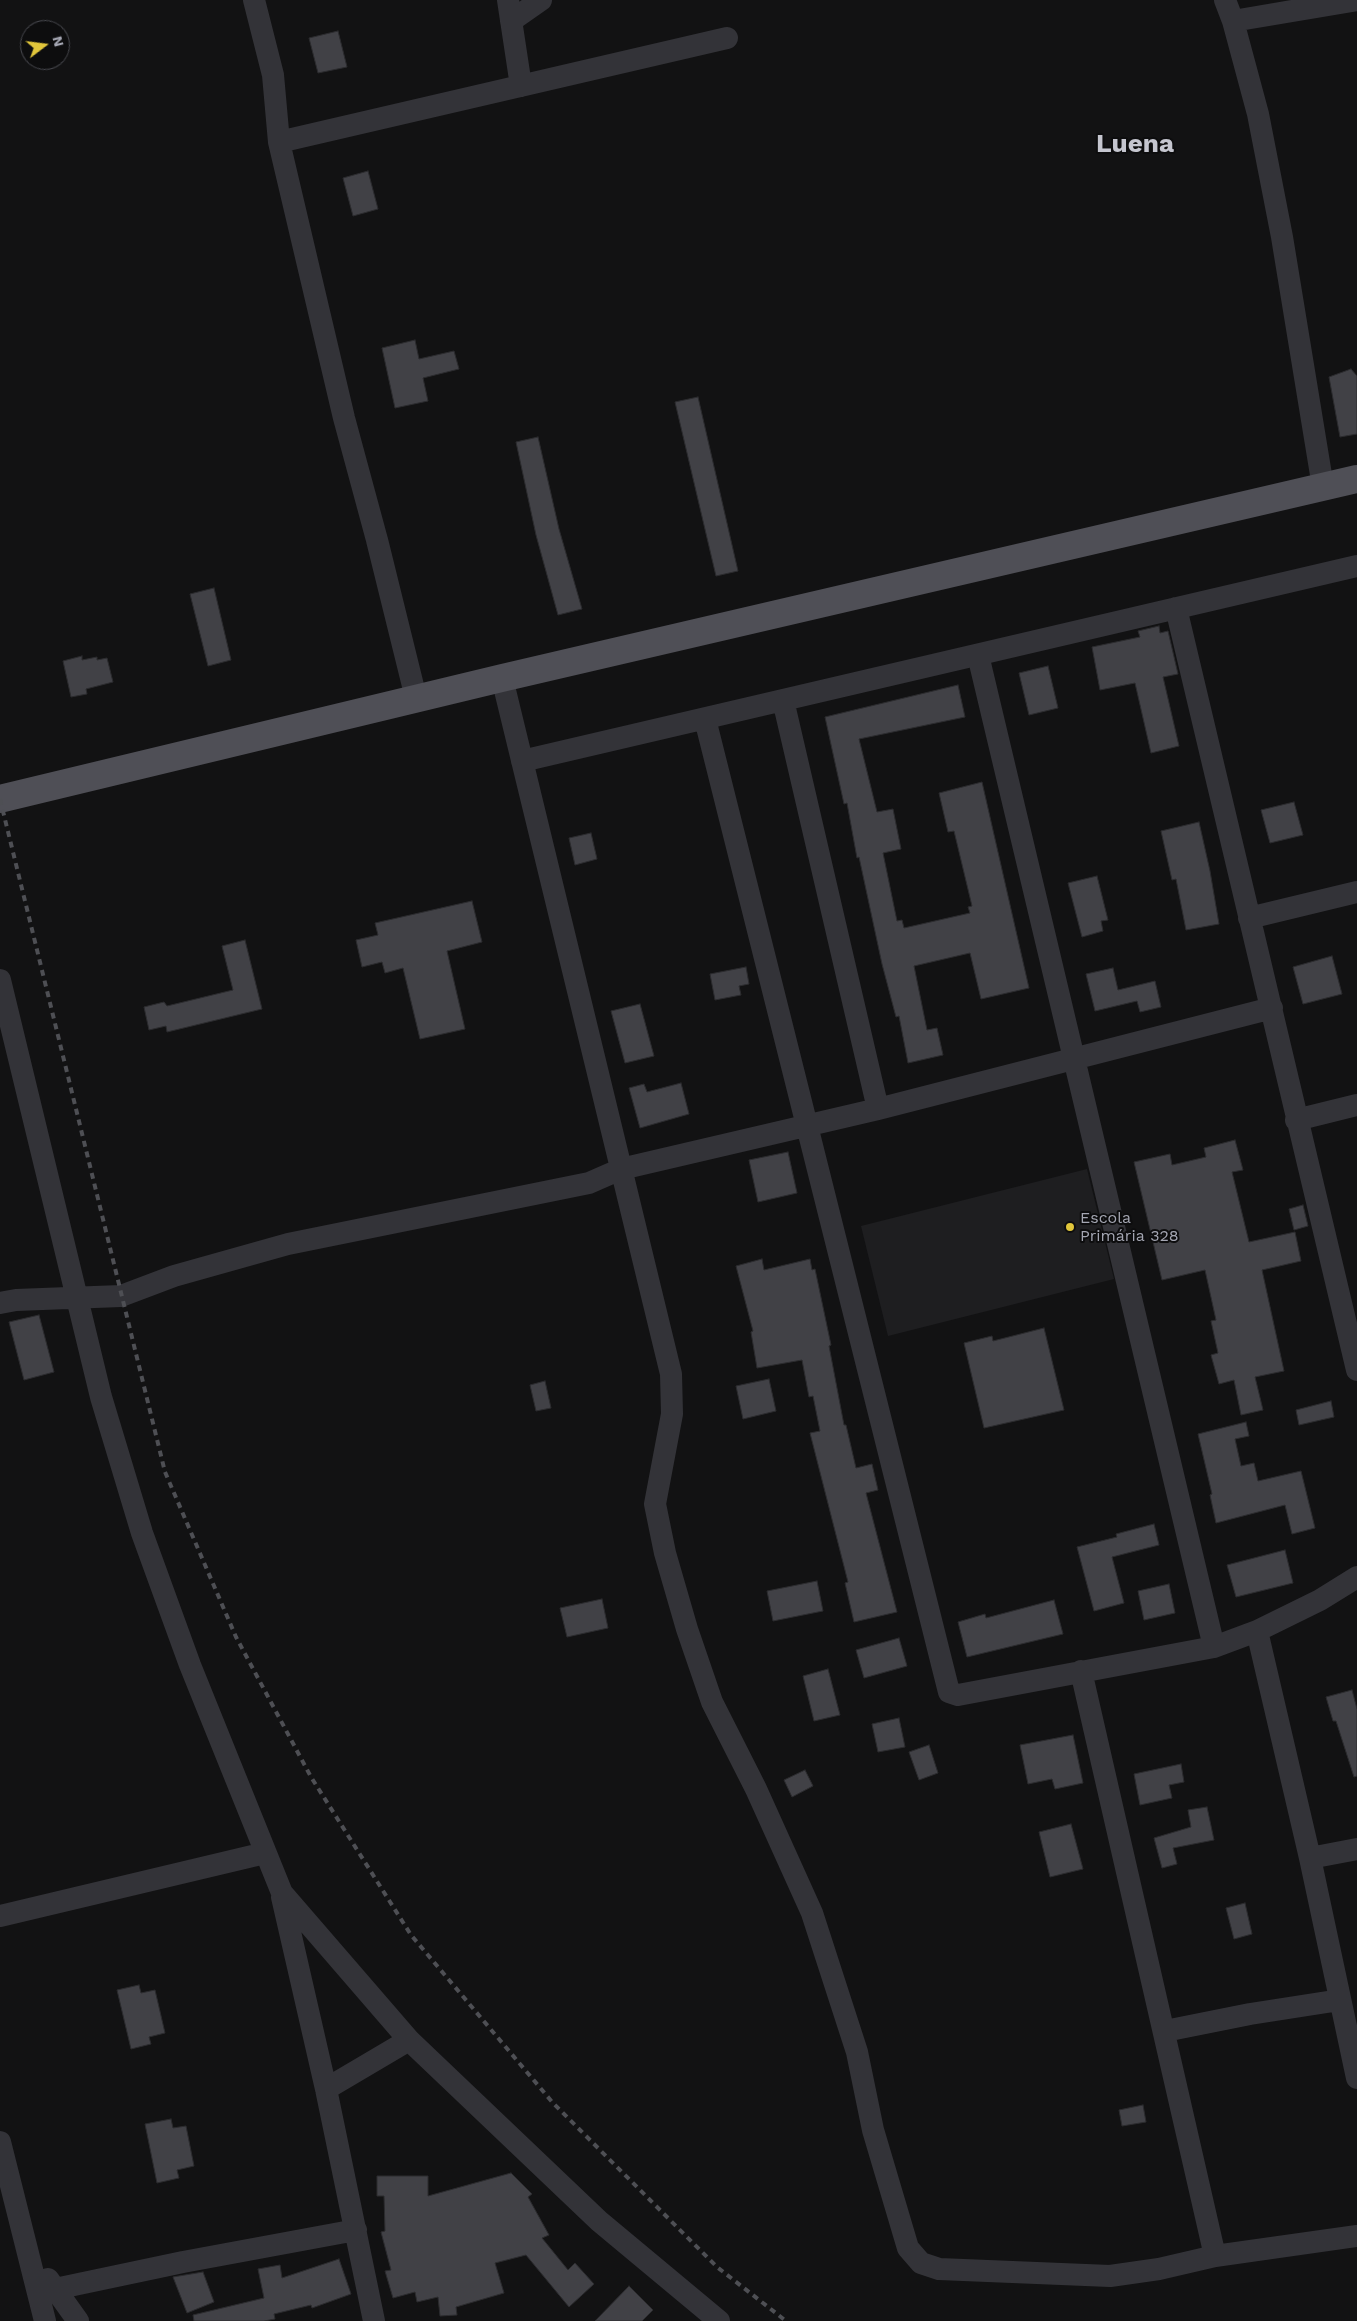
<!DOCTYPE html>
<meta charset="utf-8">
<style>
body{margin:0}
#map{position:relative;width:1357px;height:2321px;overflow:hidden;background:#121213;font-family:"Work Sans",sans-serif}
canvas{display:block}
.north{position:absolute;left:20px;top:20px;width:50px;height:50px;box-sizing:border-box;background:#0d0d0e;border:1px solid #494a50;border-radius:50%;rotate:75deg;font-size:14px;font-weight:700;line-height:20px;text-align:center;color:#a4a6b2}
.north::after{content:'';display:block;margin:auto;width:18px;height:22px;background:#e1c63b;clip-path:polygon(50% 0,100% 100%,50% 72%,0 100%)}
</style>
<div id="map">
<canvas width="1357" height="2321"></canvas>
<div class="north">N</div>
</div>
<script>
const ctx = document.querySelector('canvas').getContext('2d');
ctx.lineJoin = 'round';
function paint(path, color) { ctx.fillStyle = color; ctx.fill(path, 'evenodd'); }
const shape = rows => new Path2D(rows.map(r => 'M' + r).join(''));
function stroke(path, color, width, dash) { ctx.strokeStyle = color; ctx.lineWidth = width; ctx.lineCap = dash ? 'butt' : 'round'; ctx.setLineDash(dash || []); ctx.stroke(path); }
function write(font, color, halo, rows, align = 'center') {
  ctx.font = font + ' "Work Sans",sans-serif'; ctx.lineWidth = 4; ctx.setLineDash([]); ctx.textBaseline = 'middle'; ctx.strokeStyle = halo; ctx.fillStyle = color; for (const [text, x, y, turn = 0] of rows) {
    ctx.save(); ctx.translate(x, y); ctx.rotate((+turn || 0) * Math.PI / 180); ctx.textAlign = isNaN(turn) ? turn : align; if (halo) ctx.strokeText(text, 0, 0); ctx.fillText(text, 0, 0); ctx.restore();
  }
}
const built = shape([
 [1087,1169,1114,1279,888,1336,861,1226]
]);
const building = shape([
 [338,31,347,67,318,73,309,38,338,31],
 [368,171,378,209,353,216,343,178,368,171],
 [415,340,419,359,454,351,459,369,423,378,428,401,395,408,382,348,415,340],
 [1351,369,1357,376,1357,434,1340,437,1329,377,1351,369],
 [698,397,738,571,716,576,675,402,698,397],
 [538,437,559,529,582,609,558,615,536,535,516,442,538,437],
 [214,588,231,660,208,666,190,594,214,588],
 [1159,626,1160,633,1168,631,1178,674,1163,677,1179,746,1151,753,1135,683,1100,690,1092,647,1140,637,1138,631,1159,626],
 [82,656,82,660,97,657,97,660,107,658,113,682,86,689,87,694,71,697,63,661,82,656],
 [1048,666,1058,708,1029,715,1019,673,1048,666],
 [958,685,965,717,859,739,877,812,893,809,901,849,883,853,897,921,902,920,904,928,970,913,968,907,972,906,954,831,948,832,939,793,982,782,1029,988,981,999,970,953,914,966,927,1030,937,1028,943,1055,908,1063,899,1016,896,1017,882,964,859,857,857,858,847,803,844,804,825,717,958,685],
 [1294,802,1303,835,1270,843,1261,810,1294,802],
 [1199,822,1210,871,1219,924,1186,930,1176,879,1172,880,1161,831,1199,822],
 [591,833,597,859,575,865,569,838,591,833],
 [1097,876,1108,920,1101,921,1103,931,1082,937,1068,883,1097,876],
 [472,901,482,942,447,951,465,1029,420,1039,403,968,385,973,382,962,362,967,356,940,378,935,375,923,472,901],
 [245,940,262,1009,167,1032,166,1026,149,1030,144,1007,164,1002,167,1006,233,990,222,946,245,940],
 [1332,956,1342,994,1303,1004,1293,967,1332,956],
 [746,967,749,984,739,986,741,995,715,1000,710,974,746,967],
 [1113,968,1118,990,1155,981,1161,1007,1140,1012,1137,1001,1095,1011,1086,974,1113,968],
 [640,1004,654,1056,625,1063,611,1011,640,1004],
 [681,1083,689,1114,640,1128,629,1088,644,1084,647,1092,681,1083],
 [1235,1140,1243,1170,1232,1172,1249,1242,1295,1232,1301,1261,1262,1270,1284,1371,1255,1377,1263,1410,1241,1415,1234,1380,1219,1384,1211,1355,1218,1353,1211,1321,1216,1320,1205,1270,1162,1280,1134,1162,1170,1154,1172,1165,1206,1157,1204,1148,1235,1140],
 [788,1152,797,1193,758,1202,749,1160,788,1152],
 [1303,1205,1308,1226,1294,1230,1289,1209,1303,1205],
 [762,1259,764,1270,810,1259,812,1270,815,1269,831,1345,829,1346,844,1425,846,1425,856,1468,872,1464,878,1490,866,1493,897,1612,854,1622,845,1583,848,1582,810,1433,820,1431,813,1396,809,1397,802,1360,757,1368,751,1332,753,1331,736,1266,762,1259],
 [39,1315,54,1372,24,1380,9,1322,39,1315],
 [1044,1328,1064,1410,984,1428,964,1343,992,1336,993,1341,1044,1328],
 [769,1379,776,1411,743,1419,736,1386,769,1379],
 [545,1381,551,1408,536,1411,530,1385,545,1381],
 [1331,1401,1334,1417,1299,1425,1296,1410,1331,1401],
 [1246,1422,1249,1436,1235,1439,1241,1466,1254,1463,1258,1481,1301,1471,1315,1528,1292,1534,1285,1505,1216,1523,1210,1495,1212,1494,1198,1434,1246,1422],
 [1154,1524,1159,1545,1112,1557,1124,1603,1094,1611,1077,1547,1117,1537,1116,1534,1154,1524],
 [1285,1550,1293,1583,1236,1597,1227,1565,1285,1550],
 [817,1581,823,1611,773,1621,767,1591,817,1581],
 [1169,1584,1175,1613,1144,1620,1138,1591,1169,1584],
 [602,1599,608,1628,567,1637,560,1608,602,1599],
 [1054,1600,1063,1634,967,1657,958,1622,985,1614,986,1618,1054,1600],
 [899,1638,907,1666,864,1678,856,1650,899,1638],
 [828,1669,840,1715,814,1721,803,1676,828,1669],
 [1352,1690,1357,1709,1357,1776,1354,1777,1336,1721,1333,1721,1326,1697,1352,1690],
 [899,1718,905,1747,878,1752,872,1724,899,1718],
 [1073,1735,1083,1783,1055,1789,1052,1779,1028,1784,1020,1745,1073,1735],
 [929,1745,938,1773,919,1780,909,1752,929,1745],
 [1181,1764,1184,1782,1169,1785,1172,1798,1140,1805,1134,1774,1181,1764],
 [805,1770,813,1786,792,1797,784,1780,805,1770],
 [1207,1807,1214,1840,1173,1848,1177,1864,1162,1868,1154,1838,1191,1827,1188,1810,1207,1807],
 [1071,1824,1083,1869,1050,1877,1039,1832,1071,1824],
 [1245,1903,1252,1934,1234,1939,1226,1908,1245,1903],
 [139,1985,141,1993,155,1990,165,2033,149,2037,151,2044,131,2049,117,1990,139,1985],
 [1143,2105,1146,2122,1122,2126,1119,2110,1143,2105],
 [171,2119,173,2128,186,2126,194,2166,177,2170,179,2178,157,2183,145,2124,171,2119],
 [511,2173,532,2194,528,2197,549,2235,542,2238,568,2270,575,2263,594,2284,569,2307,526,2255,495,2263,504,2293,456,2307,457,2315,440,2316,438,2297,417,2302,415,2292,393,2298,385,2271,391,2270,381,2232,385,2231,384,2196,377,2196,377,2176,428,2176,428,2196,511,2173],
 [339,2259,351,2294,312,2308,311,2305,274,2314,275,2319,264,2321,194,2321,193,2315,264,2298,258,2269,280,2265,282,2278,339,2259],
 [203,2272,214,2302,187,2313,173,2277,203,2272],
 [629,2286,653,2310,642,2321,595,2321,629,2286]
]);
const minor = shape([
 [254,0,273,75,279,142,344,418,377,540,416,698],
 [508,0,521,86],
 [1225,0,1233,21,1258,114,1282,237,1323,487],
 [511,21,541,0],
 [1233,21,1357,0],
 [279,142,727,38],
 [1176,608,1357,1370],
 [978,655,1214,1647],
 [502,678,671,1374,672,1414,655,1504,665,1553,687,1629,712,1702,756,1789,812,1913,857,2052,873,2130,908,2248,921,2263,939,2269,1110,2276,1159,2269,1215,2256,1357,2236],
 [783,700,878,1109],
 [705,719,949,1692,958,1695,1214,1647,1257,1631,1320,1600,1357,1577],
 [522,761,1357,566],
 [1249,918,1357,892],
 [0,980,101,1397,142,1533,190,1665,282,1893,409,2040,599,2221,719,2321],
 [1296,1120,1357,1105],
 [0,1303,16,1300,121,1296,174,1276,288,1244,589,1183,621,1169,878,1109,1272,1008],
 [1257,1631,1310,1858,1357,2078],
 [1081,1671,1215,2256],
 [1310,1858,1357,1849],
 [282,1897,326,2089,374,2321],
 [0,1916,265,1853],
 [1165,2031,1250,2014,1340,2000],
 [326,2089,409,2040],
 [0,2142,45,2321],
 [48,2279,78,2321],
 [55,2289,183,2262,356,2230]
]);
const major = shape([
 [0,799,502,678,1357,479]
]);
const rail = shape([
 [0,799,165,1472,236,1637,311,1777,411,1935,553,2103,717,2267,786,2321]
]);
const markers = [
 [1070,1227,5,"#e1c63b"]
];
const poiNames = [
 ["Escola",1080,1218],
 ["Primária 328",1080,1236]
];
const townNames = [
 ["Luena",1135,144]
];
paint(built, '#1e1e20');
paint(building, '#414146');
stroke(building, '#2c2c2f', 1);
stroke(minor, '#333338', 22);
stroke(major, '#4f4f56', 28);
stroke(rail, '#4e4f54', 4, [6, 5]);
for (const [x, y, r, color] of markers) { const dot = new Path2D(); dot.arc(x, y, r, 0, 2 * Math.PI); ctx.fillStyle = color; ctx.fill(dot); stroke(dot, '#0d0d0e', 2); }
write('16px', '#a4a6b2', '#0d0d0e', poiNames, 'left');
write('bold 26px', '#c5c6cf', '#0d0d0e', townNames);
</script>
